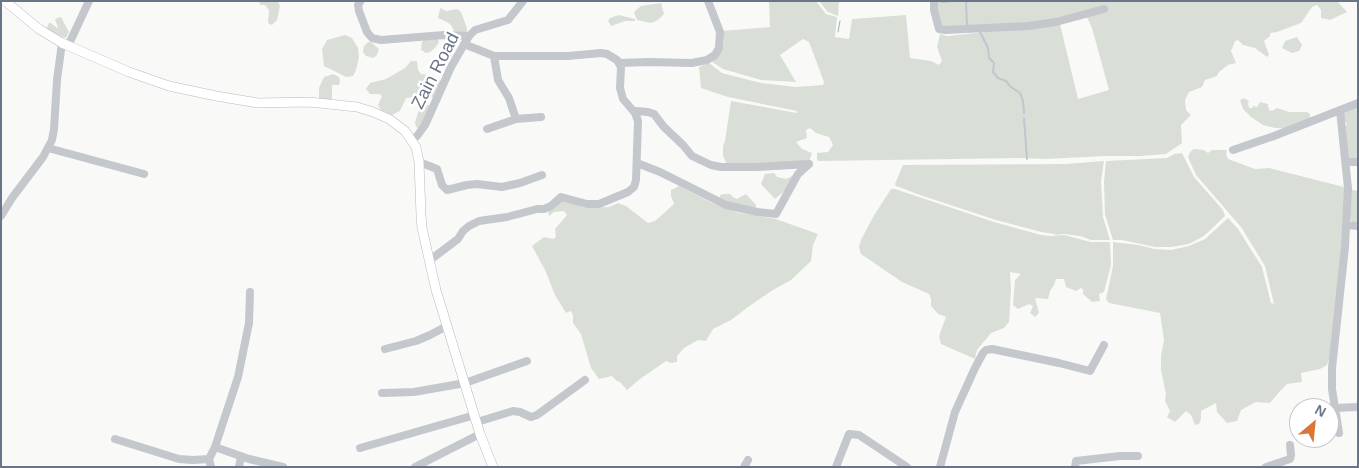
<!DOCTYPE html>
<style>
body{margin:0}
#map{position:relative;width:1359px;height:468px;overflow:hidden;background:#f9faf8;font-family:Helvetica,sans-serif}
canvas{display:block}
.frame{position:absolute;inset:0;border:2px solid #6a7687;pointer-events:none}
.north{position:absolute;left:1289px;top:398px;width:50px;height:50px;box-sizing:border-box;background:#fff;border:1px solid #c3c8cf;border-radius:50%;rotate:28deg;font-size:14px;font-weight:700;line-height:20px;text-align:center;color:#6a7687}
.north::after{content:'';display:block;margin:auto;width:18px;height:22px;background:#dc7535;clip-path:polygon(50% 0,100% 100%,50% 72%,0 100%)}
</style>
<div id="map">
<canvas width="1359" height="468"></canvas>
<div class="frame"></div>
<div class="north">N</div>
</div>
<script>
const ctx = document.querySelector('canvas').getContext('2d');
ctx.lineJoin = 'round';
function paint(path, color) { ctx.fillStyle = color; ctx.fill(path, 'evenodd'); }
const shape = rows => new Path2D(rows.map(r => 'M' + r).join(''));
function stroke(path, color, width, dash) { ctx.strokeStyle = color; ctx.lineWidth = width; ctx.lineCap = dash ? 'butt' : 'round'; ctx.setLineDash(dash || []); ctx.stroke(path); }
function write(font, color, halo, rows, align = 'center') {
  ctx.font = font + ' Helvetica,sans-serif'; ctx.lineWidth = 5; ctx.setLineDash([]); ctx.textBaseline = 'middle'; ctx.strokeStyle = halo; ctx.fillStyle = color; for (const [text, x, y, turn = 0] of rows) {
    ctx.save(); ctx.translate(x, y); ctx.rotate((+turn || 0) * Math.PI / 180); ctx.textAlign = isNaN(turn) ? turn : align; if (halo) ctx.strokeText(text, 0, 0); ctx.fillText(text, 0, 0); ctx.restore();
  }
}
const green = shape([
 [259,1,278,1,280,6,277,20,272,25,268,23,269,10,265,5,260,5],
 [769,1,816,1,826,14,837,17,835,37,849,39,852,19,906,15,910,58,931,61,939,65,942,61,937,47,940,34,947,36,1060,24,1078,99,1109,90,1092,28,1085,13,1034,23,945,29,940,26,937,1,1337,1,1347,12,1330,20,1321,18,1321,10,1317,5,1312,7,1301,23,1277,32,1270,33,1270,36,1264,41,1269,55,1267,57,1255,48,1243,45,1238,40,1235,41,1231,51,1236,63,1228,65,1219,72,1217,76,1205,80,1202,87,1189,92,1185,100,1186,110,1191,115,1181,125,1182,143,1166,154,1141,156,1105,156,1045,159,1021,158,818,161,817,159,817,153,828,152,833,145,829,137,816,133,810,128,806,130,807,138,796,142,802,149,812,153,809,162,758,164,726,163,723,155,723,146,725,141,731,101,797,113,797,111,728,97,701,88,699,67,709,63,722,73,761,83,796,87,823,85,824,82,809,42,803,39,780,55,796,82,761,80,723,69,712,62,718,57,724,43,722,31,770,27],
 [819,1,839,1,838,16,828,12],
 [661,3,664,14,658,20,651,23,637,20,634,12,641,6],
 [441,8,446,11,457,9,461,12,467,28,467,34,461,35,454,31,451,25,447,22,438,18,440,9],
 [619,15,635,19,635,21,625,21,611,26,608,21,610,18],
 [61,17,69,32,66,38,57,35,47,29,47,27,49,23,51,23,57,28,58,27,55,20,57,18],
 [345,35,352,38,358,48,359,57,356,70,353,76,346,77,324,66,322,49,327,40],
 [1297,37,1302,45,1299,51,1292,53,1282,48,1285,41],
 [426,38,438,39,439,42,435,48,430,52,426,53,421,50,422,42],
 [368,42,371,42,379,49,377,55,373,58,366,56,363,52,364,46],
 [411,61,417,61,418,70,421,74,428,75,443,82,436,98,433,98,428,93,419,97,406,98,400,111,390,116,383,114,378,105,382,96,379,94,370,94,366,89,370,83,386,79,405,68],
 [333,74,339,77,340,82,339,85,332,85,332,99,331,102,319,99,319,88,324,77],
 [1244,98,1249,101,1248,103,1249,108,1252,108,1254,105,1255,107,1257,107,1260,102,1268,104,1268,107,1270,111,1274,110,1277,108,1289,112,1307,112,1310,114,1310,118,1285,128,1275,128,1263,125,1251,117,1243,109,1240,100],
 [1358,98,1358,160,1346,159,1343,127,1347,125,1346,122,1342,120,1344,112,1348,109],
 [424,105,431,105,421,129,416,127,415,122,420,106],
 [1194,149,1204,150,1208,153,1212,150,1227,150,1226,154,1228,159,1255,169,1269,168,1344,187,1344,224,1332,350,1327,365,1320,369,1301,373,1302,382,1287,384,1280,391,1270,403,1256,402,1241,410,1237,421,1227,423,1217,412,1216,403,1201,411,1201,419,1199,424,1195,425,1191,415,1186,411,1175,422,1167,417,1170,411,1165,401,1166,394,1161,370,1161,356,1164,340,1160,313,1109,303,1106,299,1113,266,1113,242,1138,245,1155,249,1171,250,1189,246,1205,239,1228,218,1238,229,1262,267,1271,303,1274,304,1265,266,1241,227,1196,175,1188,157,1190,152],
 [1182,153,1194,177,1223,210,1225,216,1204,236,1189,244,1171,247,1155,247,1122,240,1113,240,1105,215,1104,182,1106,161,1167,158,1174,154],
 [1104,161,1101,181,1103,217,1110,240,1091,240,1080,236,1064,234,1055,235,1055,234,1041,232,996,220,920,195,896,186,895,184,903,165,1066,164],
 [774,173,777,177,786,179,792,176,795,176,786,190,775,199,761,184,765,174],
 [679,186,712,203,739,213,776,219,818,234,813,245,811,261,791,280,773,290,748,307,731,320,713,329,706,341,698,340,684,348,677,356,677,362,671,363,666,361,640,379,627,390,620,382,617,381,612,376,599,379,591,368,581,334,573,323,573,315,571,311,566,313,555,295,545,270,532,246,544,237,553,239,556,237,555,229,567,215,564,211,554,212,549,216,548,211,561,201,569,201,582,207,591,208,609,207,618,203,626,206,648,223,655,221,674,204,671,196,671,190],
 [891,189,895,189,994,222,1041,235,1051,236,1064,235,1091,242,1110,242,1111,265,1104,292,1099,294,1100,301,1092,302,1083,294,1083,289,1081,288,1076,291,1066,287,1064,279,1056,279,1054,285,1050,291,1048,299,1035,298,1039,313,1035,317,1030,313,1033,306,1029,304,1018,309,1013,305,1015,280,1021,274,1010,272,1011,290,1009,322,1004,328,991,333,977,350,975,359,941,344,939,336,946,317,938,314,931,306,931,299,929,294,902,282,861,254,859,247,861,240,873,217],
 [1348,189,1358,191,1358,223,1352,222,1349,216],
 [724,194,730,194,733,197,737,199,746,194,756,205,756,209,733,205,720,199,720,195]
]);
const stream = shape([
 [966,1,967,25],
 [966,1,972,1],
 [942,2,952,1],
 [980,32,988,48,989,58,994,63,993,72,998,78,1006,81,1011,87,1020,93,1023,101,1024,113],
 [1024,118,1027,159]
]);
const minor = shape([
 [934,1,934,10,938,25,939,29,945,30,1028,26,1056,22,1104,9],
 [360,2,358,5,359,11,367,32,372,38,381,40,444,35,469,36],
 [68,46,89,1],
 [620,63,648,62,692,63,707,60,715,55,719,48,720,32,708,1],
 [635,113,636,111,648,112,654,114,664,127,683,145,692,156,711,165,721,167,757,167,809,164],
 [516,119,541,117],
 [487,129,516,119,509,98,498,80,494,56],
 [412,140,417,136,425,125,451,67,469,36,475,30,508,20,523,1],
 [48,148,144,174],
 [1233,150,1274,136,1358,103],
 [419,162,437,169,442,185,447,190,467,185,477,184,502,187,520,183,542,175],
 [1346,162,1358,162],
 [637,163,660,172,726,205,757,212,776,214,798,174,809,164],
 [1,216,12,198,43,157,52,140,54,129,57,80,62,43],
 [1346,225,1358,226],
 [430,260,458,239,463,231,469,226,479,221,507,217,537,209,544,209,551,206,561,197,587,204,599,204,628,192,634,187,636,180,638,121,635,113,623,99,620,88,621,67,617,60,607,54,601,53,568,56,494,56,464,44],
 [385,349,416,341,430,335,447,326],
 [382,393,414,392,465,383,527,361],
 [1335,408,1358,407],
 [477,422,513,411,520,412,531,417,537,415,585,380],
 [1339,433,1332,389,1332,368,1345,247,1348,188,1340,110],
 [115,439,179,459,193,460,209,459],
 [215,447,249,459,283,467],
 [360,448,475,415],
 [211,467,209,459,215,447,238,377,249,323,250,292],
 [239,467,241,457],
 [415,467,480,434],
 [744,467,748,460],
 [836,467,849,434,859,435,907,467],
 [940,467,955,412,975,368,983,353,986,350,992,349,1059,363,1090,371,1104,345],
 [1075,467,1076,461,1120,456,1138,456],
 [1266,467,1290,459,1291,455,1290,445]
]);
const major = shape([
 [5,1,39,29,62,43,129,72,169,86,216,96,258,103,309,102,357,107,373,112,389,119,405,131,416,147,419,162,421,215,422,228,436,290,480,434,493,467]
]);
const tram = shape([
 [838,32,840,21]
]);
const streetNames = [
 ["Zain Road",436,71,-63]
];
paint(green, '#d9dfd7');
stroke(stream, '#c0c7cd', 2);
stroke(major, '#b7babf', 10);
stroke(minor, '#c4c7cb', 8);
stroke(major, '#fff', 9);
stroke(tram, '#a7abb2', 1);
write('18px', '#6a7687', '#fff', streetNames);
</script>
